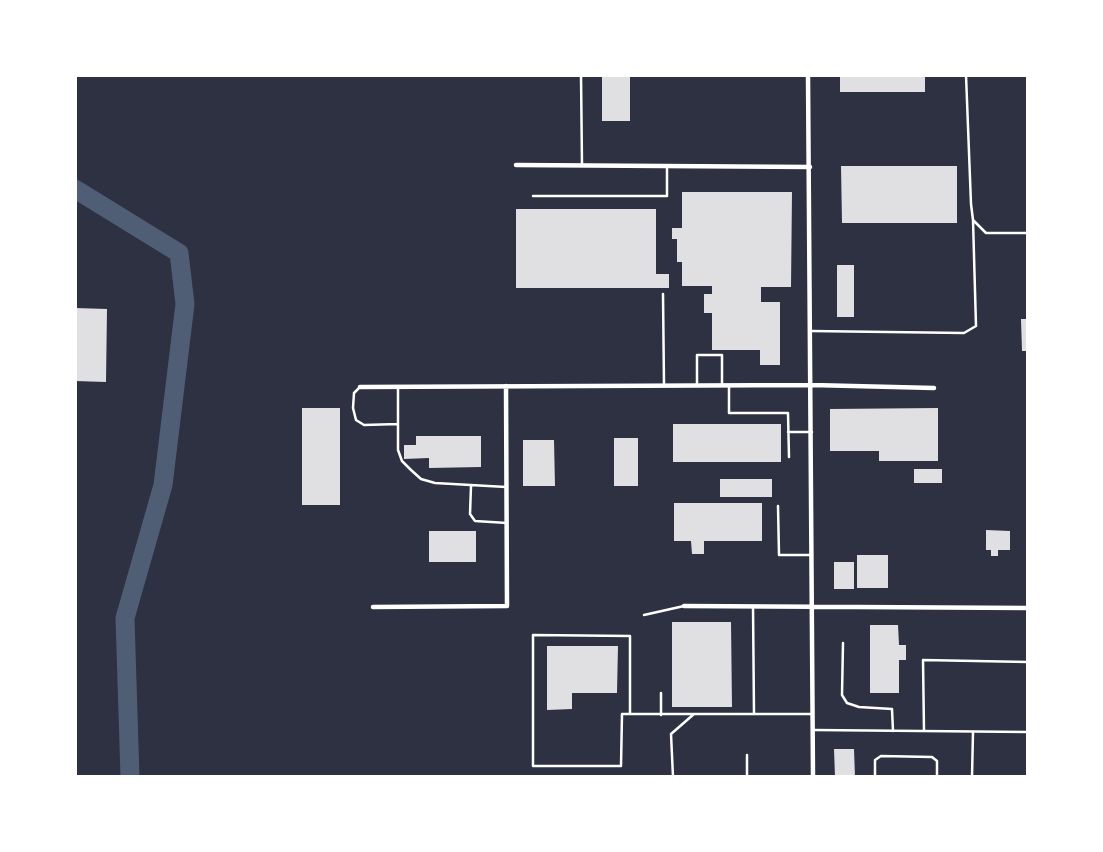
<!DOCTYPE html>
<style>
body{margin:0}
#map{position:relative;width:1103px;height:852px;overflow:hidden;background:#2d3142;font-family:Signika,sans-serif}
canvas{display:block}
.frame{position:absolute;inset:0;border:77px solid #fff;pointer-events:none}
</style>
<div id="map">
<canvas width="1103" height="852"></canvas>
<div class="frame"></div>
</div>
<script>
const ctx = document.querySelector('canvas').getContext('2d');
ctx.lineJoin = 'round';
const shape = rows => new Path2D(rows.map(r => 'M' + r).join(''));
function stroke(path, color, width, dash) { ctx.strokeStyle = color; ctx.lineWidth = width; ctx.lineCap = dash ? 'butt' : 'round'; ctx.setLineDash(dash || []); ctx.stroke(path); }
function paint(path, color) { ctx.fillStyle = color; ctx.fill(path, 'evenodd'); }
const river = shape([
 [75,189,179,253,185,304,163,485,125,618,130,777]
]);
const building = shape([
 [602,75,630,75,630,121,602,121],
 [840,75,925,75,925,92,840,92],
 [841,166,957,166,957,223,842,223],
 [682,192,792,192,791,287,761,287,761,302,780,302,780,365,760,365,760,350,712,350,712,313,704,313,704,294,712,294,712,286,682,286,682,262,677,262,677,239,672,239,672,228,682,228],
 [516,209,656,209,656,274,669,274,669,288,516,288],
 [837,265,854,265,854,317,837,317],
 [75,308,107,309,106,382,75,381],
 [1021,319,1028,319,1028,351,1022,351],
 [302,408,340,408,340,505,302,505],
 [938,408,938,461,879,461,879,451,830,451,830,409],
 [673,424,781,424,781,462,673,462],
 [416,436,481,436,481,467,429,468,429,458,404,459,404,445,416,445],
 [614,438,638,438,638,486,614,486],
 [523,440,554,440,555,486,523,486],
 [914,469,942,469,942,483,914,483],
 [720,479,772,479,772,497,720,497],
 [674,503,762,503,762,541,704,541,704,554,692,554,691,541,674,541],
 [986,530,1010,531,1010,550,998,550,998,556,991,556,991,550,986,550],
 [429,531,476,531,476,562,429,562],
 [857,555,888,555,888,588,857,588],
 [834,562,854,562,854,589,834,589],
 [672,622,731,622,732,707,672,707],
 [870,625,898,625,899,645,906,645,906,660,899,660,899,693,870,693],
 [547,646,618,646,617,693,572,693,572,709,547,710],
 [834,749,854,749,855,777,835,777]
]);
const service = shape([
 [581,75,582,165],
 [966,75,971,204,973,220,986,233,1028,233],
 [533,196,667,196,667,166],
 [663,294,664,385],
 [811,331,964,333,976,326,973,220],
 [697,384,697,355,722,355,722,385],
 [729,386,729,413,788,413,789,457],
 [360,387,354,393,353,408,356,420,364,425,398,424],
 [398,388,398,450,402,461,411,470,421,479,435,483,506,487],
 [788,432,812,432],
 [471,486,470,514,475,521,507,523],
 [778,506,779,555,812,555],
 [753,606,754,714],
 [644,615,684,606],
 [843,643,842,695,847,703,859,707,892,709,893,731],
 [661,693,661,715],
 [630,714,622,714,621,766,533,766,533,635,630,636,630,714,812,714],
 [814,730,1028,732],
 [924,731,923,660,1028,662],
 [747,755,747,777],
 [673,777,671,734,694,714],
 [875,777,875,760,881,756,932,757,937,761,937,777],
 [972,777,973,732]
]);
const minor = shape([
 [808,75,813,777],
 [516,165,810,167],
 [360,387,812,385,934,388],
 [684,606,1028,608],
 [373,607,507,606,506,386]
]);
stroke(river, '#4f5d75', 19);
paint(building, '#e0e0e3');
stroke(service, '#fff', 2.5);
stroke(minor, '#fff', 4.5);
</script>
